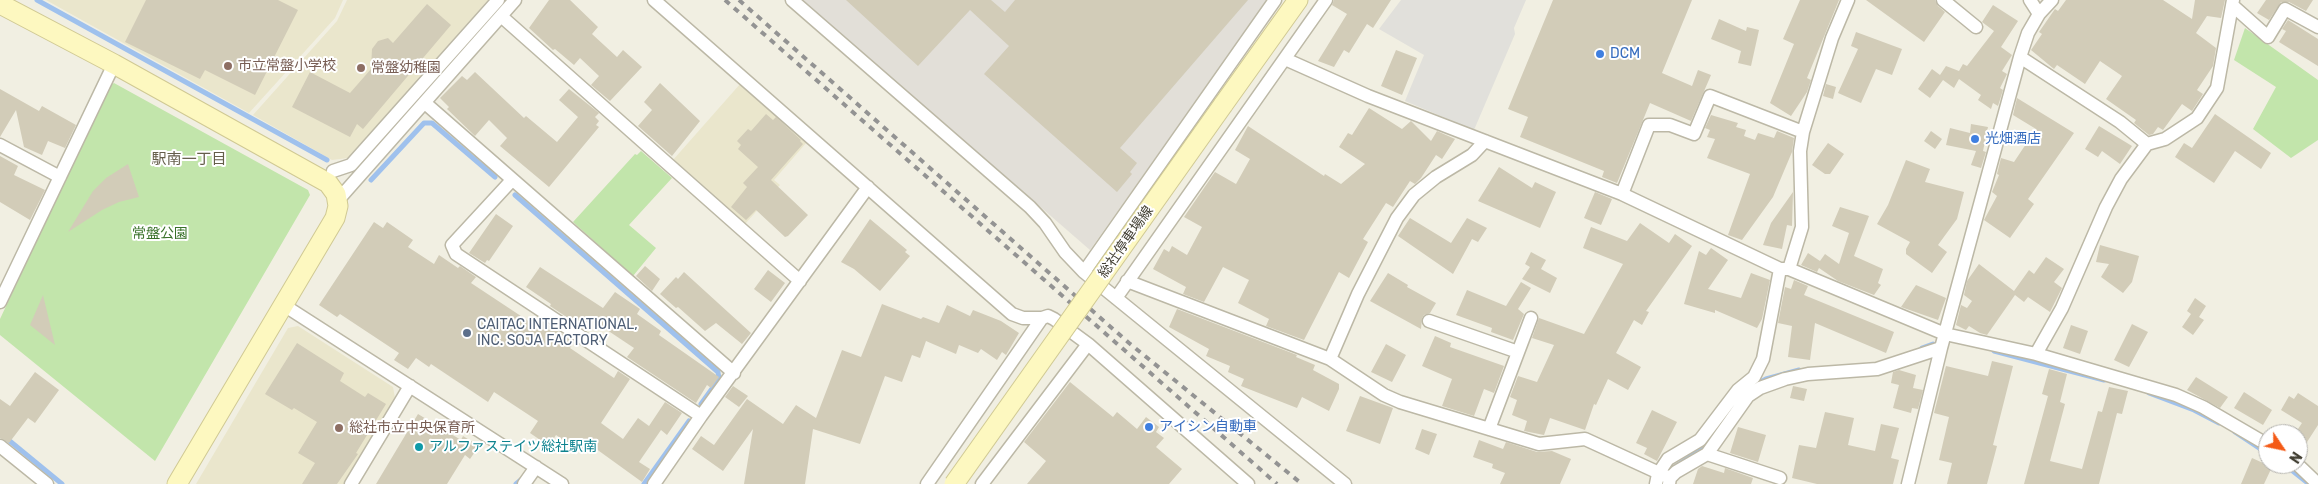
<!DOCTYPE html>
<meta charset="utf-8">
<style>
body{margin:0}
#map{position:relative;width:2318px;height:484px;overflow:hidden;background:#f1efe2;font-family:Rubik,sans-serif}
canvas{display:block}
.north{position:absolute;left:2258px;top:424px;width:50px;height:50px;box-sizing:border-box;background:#fff;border:1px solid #b3b2ad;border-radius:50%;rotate:124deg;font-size:14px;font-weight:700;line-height:20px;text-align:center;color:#423f33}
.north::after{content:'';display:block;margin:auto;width:18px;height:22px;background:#f45a16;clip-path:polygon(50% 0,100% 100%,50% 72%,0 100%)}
</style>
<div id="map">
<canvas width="2318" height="484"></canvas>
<div class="north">N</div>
</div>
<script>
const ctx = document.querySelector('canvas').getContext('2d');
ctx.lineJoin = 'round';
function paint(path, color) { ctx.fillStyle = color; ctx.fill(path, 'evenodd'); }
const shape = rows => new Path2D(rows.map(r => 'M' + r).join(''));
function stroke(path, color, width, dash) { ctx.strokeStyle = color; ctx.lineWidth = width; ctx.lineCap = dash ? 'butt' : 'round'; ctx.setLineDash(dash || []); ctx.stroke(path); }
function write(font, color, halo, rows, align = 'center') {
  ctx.font = font + ' Rubik,"Noto Sans JP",sans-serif'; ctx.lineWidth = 4; ctx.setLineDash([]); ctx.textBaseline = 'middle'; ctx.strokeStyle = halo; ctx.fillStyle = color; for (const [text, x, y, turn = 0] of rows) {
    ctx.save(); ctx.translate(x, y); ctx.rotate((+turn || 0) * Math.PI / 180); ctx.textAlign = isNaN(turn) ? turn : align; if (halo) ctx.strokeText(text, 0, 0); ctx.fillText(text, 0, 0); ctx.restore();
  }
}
const industrial = shape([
 [802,0,1268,0,1090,250]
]);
const education = shape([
 [46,0,343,0,335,18,249,113],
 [347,0,488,0,348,158,332,160,253,115,337,21],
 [741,83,807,142,774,180,780,185,745,224,673,160],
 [298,326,393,387,395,398,344,484,196,484,288,328]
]);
const green = shape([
 [2245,28,2318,80,2318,140,2291,158,2253,129,2276,87,2234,60],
 [114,83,308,190,310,195,155,461,0,335,0,319,109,86],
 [641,151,672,178,629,225,656,248,633,276,573,222,635,154,637,155]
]);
const parking = shape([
 [1401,0,1526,0,1514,28,1515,34,1474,130,1405,101,1424,55,1379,29]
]);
const stream = shape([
 [37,0,327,160],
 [371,180,424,123,432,123,495,177],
 [515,195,718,372,719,379,701,404],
 [1922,348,1933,344],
 [1994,351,2104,380],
 [1757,384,1766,379,1799,370],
 [2149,393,2194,410,2219,423],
 [2235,432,2268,454],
 [0,433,62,484],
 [2284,464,2309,484],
 [1672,469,1700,450,1720,425],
 [516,484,522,479],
 [644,484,689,421]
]);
const building = shape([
 [146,0,278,0,298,10,255,95,205,70,200,79,125,42],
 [549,0,570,0,598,27,592,34,617,57,623,50,642,67,610,101,591,85,599,76,580,58,574,65,555,49,553,50,529,28],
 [846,0,991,0,1005,12,1015,0,1248,0,1120,148,1137,163,1130,172,1132,174,1117,192,984,74,1009,46,970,10,918,66],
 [1334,0,1391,0,1373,28,1367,24,1349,53,1344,50,1334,67,1318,61,1347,14,1332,5],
 [1553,0,1692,0,1662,73,1692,86,1698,70,1711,75,1708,82,1691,121,1650,103,1617,183,1602,177,1604,171,1520,137,1528,117,1508,109],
 [1800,0,1839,0,1807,78,1811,80,1807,92,1791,116,1770,103,1794,44,1783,39],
 [1866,0,1935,0,1938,6,1945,12,1924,42],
 [2066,0,2163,0,2192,19,2195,0,2225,0,2221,18,2207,16,2196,33,2216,48,2213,66,2197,90,2203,94,2192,111,2182,104,2163,130,2158,127,2153,134,2149,135,2134,123,2136,120,2106,99,2122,76,2100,61,2085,84,2057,65,2054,69,2031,50,2042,34,2039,32,2055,9,2058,11],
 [2266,0,2313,0,2306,11,2289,2,2281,2,2269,20,2257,13],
 [427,4,451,25,363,129,357,124,350,137,292,107,310,72,350,93,371,69,372,49,378,41,388,38,393,43],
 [1993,5,2018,21,2001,47,2012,55,2002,71,2007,74,2000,88,2003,90,1998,106,1993,103,1991,109,1978,100,1981,95,1959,79,1954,88,1943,80,1930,98,1918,89,1932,69,1940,75,1946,66,1959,71,1963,64,1967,66,1994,31,1982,22],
 [1719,19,1746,31,1747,27,1759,30,1751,66,1738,63,1741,51,1711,39],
 [2288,20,2318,39,2318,66,2279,42,2286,31,2282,29],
 [1856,32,1902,49,1892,75,1876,69,1861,103,1838,93,1858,49,1851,46],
 [1396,50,1417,58,1402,95,1381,86],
 [475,72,524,118,526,116,557,142,578,117,559,100,569,89,599,113,595,117,599,121,596,125,599,127,549,187,500,146,507,138,489,120,475,136,447,109,449,107,440,98,462,76,467,80],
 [660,83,700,121,672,156,638,126,652,110,644,102],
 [1826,84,1836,87,1833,99,1823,96],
 [0,89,39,111,42,106,76,125,65,148,48,141,42,155,24,147,16,110,0,137],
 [2017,98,2074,133,2028,199,2034,204,2010,238,1984,220,1997,196,1992,192,1999,175,1997,174,2001,158,2014,162,2036,129,2013,115],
 [1369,108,1402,129,1411,121,1431,141,1437,131,1455,139,1442,159,1436,155,1421,178,1415,184,1410,181,1393,207,1386,203,1363,239,1368,242,1349,278,1339,272,1304,340,1266,326,1269,319,1238,303,1249,280,1223,267,1204,302,1183,294,1186,287,1153,269,1164,249,1169,252,1172,246,1187,255,1202,227,1184,217,1215,172,1236,184,1250,159,1235,150,1248,126,1324,176,1325,174,1341,184,1365,164,1339,147,1348,133,1352,135],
 [766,114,773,120,776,117,801,140,800,141,803,144,771,180,808,215,788,236,785,237,756,210,746,220,731,207,747,187,743,183,758,167,738,149,741,145,737,141,748,129,751,131],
 [2215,114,2271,153,2261,169,2235,151,2214,183,2175,157,2184,143,2192,148],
 [1711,115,1738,123,1736,127,1746,130,1744,136,1755,140,1758,133,1774,138,1777,131,1794,138,1792,152,1773,197,1742,240,1728,235,1750,174,1707,158,1715,139,1707,137,1710,130,1705,128],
 [1971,124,1988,127,1983,151,1986,152,1981,168,1971,165,1976,151,1946,145,1950,128,1970,133],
 [2099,126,2132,146,2120,164,2102,151,2098,157,2085,149],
 [1931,131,1942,139,1935,149,1924,141],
 [1828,143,1844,154,1830,174,1825,174,1812,165],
 [0,156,18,166,14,175,45,190,30,220,0,202],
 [1906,160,1930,169,1925,182,1964,192,1957,219,1938,245,1947,252,1932,273,1906,254,1906,249,1910,242,1877,224,1888,205],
 [128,164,139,197,119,202,102,210,68,232,93,191,106,178],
 [1499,167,1532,188,1535,182,1556,192,1540,228,1478,201],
 [1595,192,1612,199,1601,225,1584,218],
 [1793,192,1792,226,1787,225,1782,249,1763,245,1771,223],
 [1840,207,1869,216,1854,256,1883,269,1878,283,1881,285,1874,295,1838,281,1819,268,1817,272,1801,265,1808,253,1820,261,1825,254,1839,264,1849,233,1832,226],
 [496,214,513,226,489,261,487,260,485,263,469,253],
 [1410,218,1451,243,1467,218,1487,228,1478,242,1472,239,1453,274,1398,236],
 [870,219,907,250,905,252,910,256,880,291,854,269,841,262],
 [374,222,383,228,387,222,413,240,408,247,434,264,439,255,458,268,460,266,476,277,471,283,536,326,541,320,574,342,570,348,614,378,618,371,630,379,601,423,623,439,638,418,649,426,665,402,682,413,667,435,661,430,639,462,650,469,642,482,588,443,582,453,556,435,549,446,530,433,538,421,494,392,488,402,431,364,429,367,416,358,408,369,394,360,399,353,340,314,337,317,319,305],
 [1640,223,1669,243,1675,234,1692,246,1646,311,1649,312,1642,325,1634,320,1616,353,1641,367,1628,390,1608,379,1596,405,1594,404,1585,430,1550,418,1544,435,1524,431,1527,421,1512,415,1517,400,1510,397,1518,376,1537,382,1554,345,1532,338,1539,318,1584,334,1623,264,1583,248,1591,227,1627,241],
 [2100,245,2139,256,2132,282,2123,293,2101,277,2109,264,2096,262],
 [1711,248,1728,260,1708,289,1741,298,1751,273,1770,280,1762,319,1757,328,1715,310,1715,313,1684,304,1699,251,1706,255],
 [1531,252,1546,260,1541,269,1557,278,1550,293,1522,279,1530,267,1525,264],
 [2046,257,2064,269,2054,282,2062,288,2050,312,2028,297,2024,302,2015,295,1987,335,1980,333,1969,326,1966,330,1956,325,1961,305,1967,308,1972,301,1964,295,1967,281,1979,264,2014,291,2029,270,2034,274],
 [645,266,660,279,652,291,636,276],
 [540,267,603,308,615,292,640,309,637,314,661,331,659,335,719,377,711,388,707,385,696,403,627,357,634,348,589,318,583,328,550,306,551,304,526,287],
 [768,270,785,283,771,302,754,289],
 [684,272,751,333,742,344,716,323,705,331,678,307,676,308,660,294,676,277,678,279],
 [1388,273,1408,285,1407,287,1436,303,1430,313,1424,315,1422,318,1421,329,1370,301],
 [1794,280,1808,286,1804,295,1894,332,1886,353,1815,323,1810,360,1788,357,1792,326,1778,323,1785,287,1791,289],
 [1521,282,1531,288,1518,309,1524,314,1513,340,1491,332,1492,328,1456,315,1467,290,1506,306],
 [1916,285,1946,298,1938,320,1901,307],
 [43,295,55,345,30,325],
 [2195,298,2206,306,2199,317,2204,320,2193,335,2182,327,2191,314,2187,311],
 [882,304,921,319,923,317,939,323,947,305,970,316,973,310,1001,321,1019,333,1006,355,1002,352,997,360,981,349,978,353,959,345,956,354,926,341,920,358,912,355,902,382,885,376,860,444,813,429,805,484,744,484,753,429,723,471,692,449,701,436,714,445,747,399,783,424,796,405,816,418,842,350,861,357],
 [1177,309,1297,355,1296,357,1315,365,1313,370,1339,384,1339,389,1329,411,1302,397,1297,408,1241,386,1244,379,1228,372,1230,366,1206,356,1209,349,1169,327],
 [2132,324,2148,332,2129,367,2114,360],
 [2071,325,2088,331,2080,354,2063,348],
 [1435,336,1451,343,1450,347,1504,366,1494,393,1484,389,1474,416,1442,406,1452,379,1422,366],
 [297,343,344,373,340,381,365,397,368,393,386,404,356,453,358,454,337,484,302,484,315,463,298,453,317,422,294,408,292,410,265,394],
 [1386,344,1406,355,1392,382,1371,372],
 [1992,361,2013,366,1993,445,1997,446,1987,484,1947,484,1952,463,1939,460,1949,417,1934,413,1946,366,1988,376],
 [2049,369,2067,374,2060,402,2065,404,2050,461,2082,469,2098,411,2102,412,2109,387,2128,391,2122,414,2117,413,2099,484,2024,484,2048,396,2042,394],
 [1899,370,1916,375,1913,388,1923,390,1918,409,1912,408,1911,413,1893,408,1899,385,1891,383,1893,372],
 [35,372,59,390,35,423,28,418,9,443,0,438,0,399,10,406],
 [2196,377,2228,397,2220,408,2187,390],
 [1070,382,1113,417,1117,412,1137,429,1146,417,1159,427,1156,432,1164,438,1156,447,1182,469,1169,484,1027,484,1046,461,1024,442],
 [733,386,748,396,739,407,725,397],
 [1793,386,1807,389,1804,401,1790,398],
 [2244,392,2272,410,2263,425,2234,408],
 [2298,393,2318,406,2318,425,2298,456,2298,429,2302,423,2281,410,2289,396,2294,399],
 [1360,396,1393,408,1380,444,1346,431],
 [1652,410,1677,422,1657,461,1644,454,1647,448,1636,443],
 [1825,412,1854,418,1848,445,1875,451,1881,424,1899,428,1891,458,1899,460,1893,484,1817,484,1792,478,1799,445,1816,448],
 [418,414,461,440,463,436,479,446,470,459,465,455,447,484,376,484],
 [1738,427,1766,435,1758,462,1730,453],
 [1422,429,1437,434,1429,455,1415,449],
 [1479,440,1503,449,1506,442,1537,452,1552,451,1571,459,1560,484,1500,484,1505,473,1492,468,1493,464,1473,457],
 [2252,458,2272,467,2264,484,2241,484],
 [1702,466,1724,473,1725,468,1753,478,1751,484,1693,484,1698,469]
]);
const street = shape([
 [654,0,1012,314,1023,318,1042,318,1048,316,1054,319,1088,344,1248,484],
 [792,0,1030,207,1045,223,1065,252,1084,272,1345,484],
 [1943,0,1976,27],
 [2030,0,2039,14],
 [2232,5,2268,37,2285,9,2318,27],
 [501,16,800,281],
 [2020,57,2120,122,2147,144],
 [1285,59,1368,96,1622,194,1780,269,1789,269,1945,334,2036,354,2176,395,2203,407,2268,445],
 [425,103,734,373],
 [0,145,60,177],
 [333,171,351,165,498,0],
 [512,180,452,245,456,254,701,416,868,187],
 [1622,194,1649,125,1670,125,1694,134,1710,96,1803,132],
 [338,200,515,0],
 [1789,269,1802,227,1800,151,1803,132,1832,38,1848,0],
 [1084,272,1275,0],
 [1127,281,1330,359,1384,395,1400,402,1539,444,1585,439,1670,478],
 [1116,298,1326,0],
 [0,302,114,64],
 [282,304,562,484],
 [1429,321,1518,352],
 [2036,354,2062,308,2106,207,2121,179,2147,144,2165,139,2197,118,2217,88,2233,0],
 [1330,359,1358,294,1397,218,1414,195,1436,177,1472,155,1485,141],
 [1489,429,1531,318],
 [0,446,47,484],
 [1707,454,1780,478],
 [2297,464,2318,484],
 [351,484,410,386],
 [524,484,536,467],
 [654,484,701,416],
 [927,484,1042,318],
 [982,484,1088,344],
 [1656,484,1658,474,1668,459,1700,440,1738,390,1754,377,1763,359,1780,269],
 [1669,484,1670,478,1676,472,1707,454,1748,396,1760,388,1785,379,1808,374,1877,369,1941,348],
 [1908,484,1941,348,2020,57,2028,33,2039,14,2052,0]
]);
const secondary = shape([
 [0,4,114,64,328,183,336,194,338,206,335,218,177,484],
 [1223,105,1298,0]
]);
const rail = shape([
 [725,0,1277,484],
 [739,0,1129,343,1302,484]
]);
const secondaryBridge = shape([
 [954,484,1223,105]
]);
const markers = [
 [1600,54,5,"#3f7fe0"],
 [228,66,5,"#8d6e63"],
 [361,68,5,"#8d6e63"],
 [1975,139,5,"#3f7fe0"],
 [467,333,5,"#5c6f8a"],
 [1149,427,5,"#3f7fe0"],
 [339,428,5,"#8d6e63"],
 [419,447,5,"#0f9aa8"]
];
const shopNames = [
 ["DCM",1610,54],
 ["光畑酒店",1985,139],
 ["アイシン自動車",1159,427]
];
const educationNames = [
 ["市立常盤小学校",238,66],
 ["常盤幼稚園",371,68],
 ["総社市立中央保育所",349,428]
];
const parkNames = [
 ["常盤公園",160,234]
];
const streetNames = [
 ["総社停車場線",1126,242,-55]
];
const serviceNames = [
 ["CAITAC INTERNATIONAL,",477,325],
 ["INC. SOJA FACTORY",477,341]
];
const cultureNames = [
 ["アルファステイツ総社駅南",429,447]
];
const neighbourhoodNames = [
 ["駅南一丁目",189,160]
];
paint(industrial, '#e2dfd8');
paint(education, '#eae6cc');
paint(green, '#c2e5ab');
paint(parking, '#e1e0db');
stroke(stream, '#9fc1ed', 5);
paint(building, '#d2ccb8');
stroke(street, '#bcb8a6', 15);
stroke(secondary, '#d0c993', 21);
stroke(street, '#fff', 12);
stroke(secondary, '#fdf8c0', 19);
stroke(rail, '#939393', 4, [6, 6]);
stroke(secondaryBridge, '#d0c993', 21, []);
stroke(secondaryBridge, '#fdf8c0', 19);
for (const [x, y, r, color] of markers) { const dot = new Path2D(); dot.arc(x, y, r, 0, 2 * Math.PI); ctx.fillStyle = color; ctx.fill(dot); stroke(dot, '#fff', 2); }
write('14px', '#366cbe', '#fff', shopNames, 'left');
write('14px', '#785e54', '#fff', educationNames, 'left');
write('14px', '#397129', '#fff', parkNames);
write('14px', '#423f33', '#fff', streetNames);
write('14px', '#4e5e75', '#fff', serviceNames, 'left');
write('14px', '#0d838f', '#fff', cultureNames, 'left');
write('15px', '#655e4b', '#fff', neighbourhoodNames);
</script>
